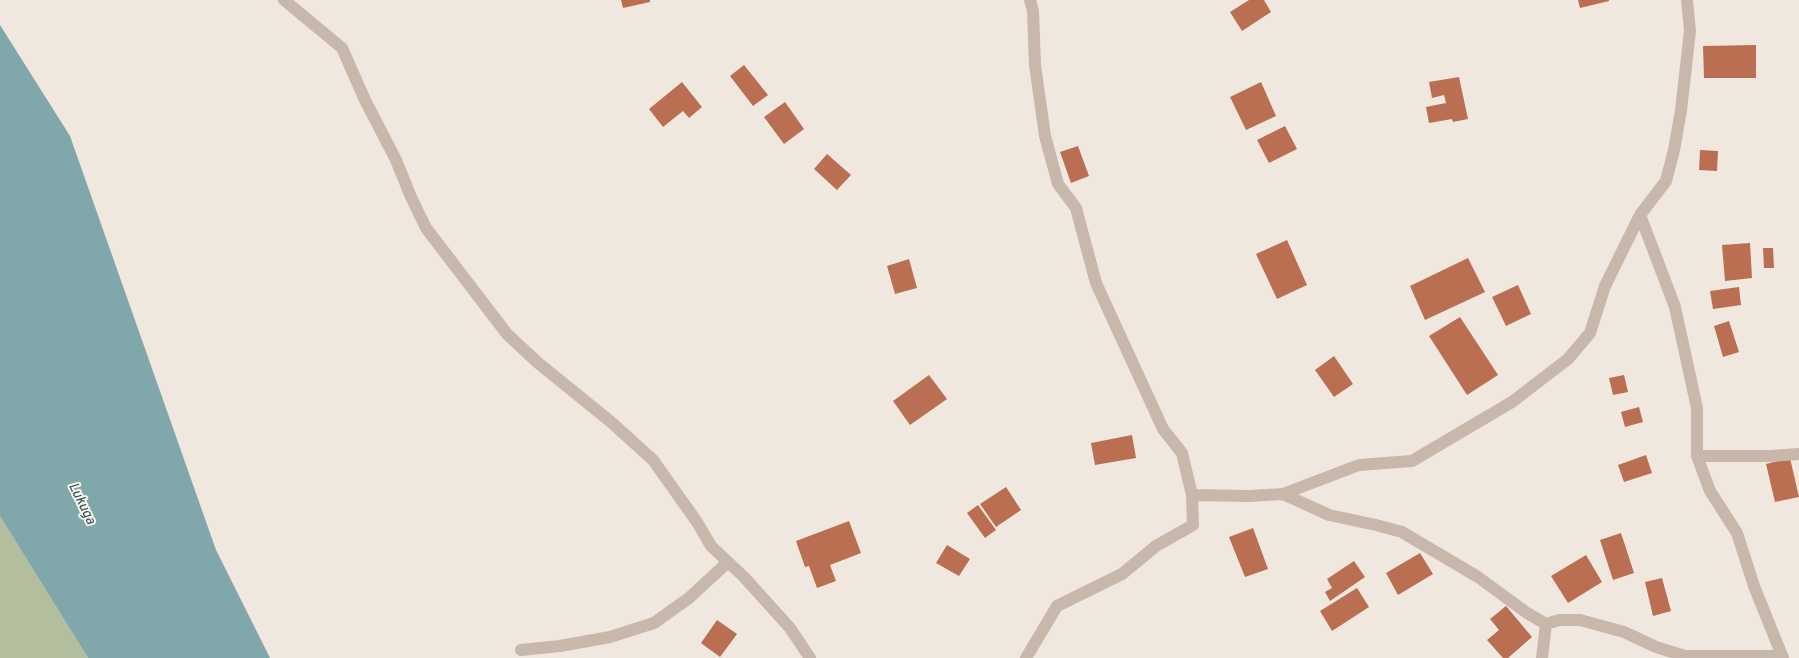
<!DOCTYPE html>
<style>
body{margin:0}
canvas{display:block;background:#f0e8de}
</style>
<canvas width="1799" height="658"></canvas>
<script>
const ctx = document.querySelector('canvas').getContext('2d');
ctx.lineJoin = 'round';
function paint(path, color) { ctx.fillStyle = color; ctx.fill(path, 'evenodd'); }
const shape = rows => new Path2D(rows.map(r => 'M' + r).join(''));
function stroke(path, color, width, dash) { ctx.strokeStyle = color; ctx.lineWidth = width; ctx.lineCap = dash ? 'butt' : 'round'; ctx.setLineDash(dash || []); ctx.stroke(path); }
function write(font, color, halo, rows, align = 'center') {
  ctx.font = font + ' Overpass,sans-serif'; ctx.lineWidth = 4; ctx.setLineDash([]); ctx.textBaseline = 'middle'; ctx.strokeStyle = halo; ctx.fillStyle = color; for (const [text, x, y, turn = 0] of rows) {
    ctx.save(); ctx.translate(x, y); ctx.rotate((+turn || 0) * Math.PI / 180); ctx.textAlign = isNaN(turn) ? turn : align; if (halo) ctx.strokeText(text, 0, 0); ctx.fillText(text, 0, 0); ctx.restore();
  }
}
const green = shape([
 [0,516,88,658,0,658]
]);
const water = shape([
 [0,25,70,136,216,550,270,658,88,658,0,516]
]);
const building = shape([
 [621,0,650,0,650,2,623,8],
 [1249,0,1264,0,1271,12,1242,31,1230,12],
 [1578,0,1609,0,1609,1,1580,8],
 [1756,45,1756,78,1704,78,1703,46],
 [744,65,768,95,753,106,730,76],
 [1459,77,1468,119,1453,122,1452,119,1429,123,1426,107,1446,103,1444,95,1432,98,1429,82],
 [682,82,702,107,689,118,683,111,663,127,649,109],
 [1261,82,1276,116,1246,130,1230,97],
 [785,102,804,129,784,144,764,117],
 [1285,126,1297,149,1269,163,1257,140],
 [1078,146,1089,176,1071,183,1060,152],
 [1700,150,1718,151,1717,171,1699,170],
 [827,154,851,175,837,190,814,169],
 [1287,240,1307,285,1277,299,1256,254],
 [1750,243,1752,278,1725,281,1722,245],
 [1763,248,1773,248,1774,268,1764,268],
 [1468,258,1485,292,1425,320,1410,286],
 [909,259,917,288,895,294,887,266],
 [1518,285,1531,314,1506,326,1492,297],
 [1739,287,1741,305,1713,309,1710,291],
 [1460,317,1498,375,1467,395,1429,336],
 [1729,321,1739,352,1723,357,1714,326],
 [1334,356,1353,384,1334,397,1315,370],
 [929,375,947,399,910,425,893,401],
 [1624,375,1628,392,1613,395,1609,378],
 [1639,407,1643,422,1625,427,1621,412],
 [1132,435,1136,458,1095,465,1091,443],
 [1646,455,1652,473,1624,482,1618,465],
 [1790,458,1799,497,1775,502,1766,464],
 [1006,487,1021,510,996,527,980,504],
 [978,505,996,530,985,538,967,513],
 [849,521,861,553,830,565,836,581,817,588,809,566,805,567,796,541],
 [1253,528,1268,569,1245,577,1229,537],
 [1621,533,1634,573,1613,580,1600,540],
 [947,545,970,559,959,576,936,563],
 [1420,553,1433,574,1398,595,1386,573],
 [1586,555,1602,582,1568,603,1551,576],
 [1354,561,1365,577,1330,601,1325,592,1332,588,1327,579],
 [1662,578,1671,611,1653,616,1645,582],
 [1357,588,1369,607,1332,631,1320,611],
 [1506,606,1532,637,1508,658,1503,658,1487,640,1499,630,1490,619],
 [717,620,737,634,720,657,701,643]
]);
const street = shape([
 [284,0,342,48,365,100,396,160,411,197,426,228,507,334,537,362,611,422,653,460,697,522,711,546,744,577,790,628,810,658],
 [1640,215,1675,307,1697,408,1697,456,1710,491,1737,533,1754,586,1783,658],
 [1697,456,1770,456,1799,454],
 [1283,494,1329,515,1376,525,1402,532,1478,577,1527,613,1546,624],
 [1192,495,1249,496,1283,494,1359,465,1412,461,1512,402,1568,359,1590,333,1605,286,1640,215,1666,181,1674,150,1681,110,1690,31,1687,0],
 [521,650,560,646,610,637,654,623,689,598,728,562],
 [1026,658,1057,606,1122,574,1156,546,1193,525,1192,495,1182,453,1163,429,1096,283,1076,208,1058,184,1045,136,1035,65,1033,11,1030,0],
 [1542,658,1546,624,1559,620,1580,620,1624,632,1656,647,1685,656,1782,656]
]);
const waterNames = [
 ["Lukuga",81,504,64]
];
paint(green, '#b3be9f');
paint(water, '#80a7aa');
paint(building, '#ba6e52');
stroke(street, '#c7b8ab', 12);
write('italic 14px', '#234f53', '#f8f2ea', waterNames);
</script>
